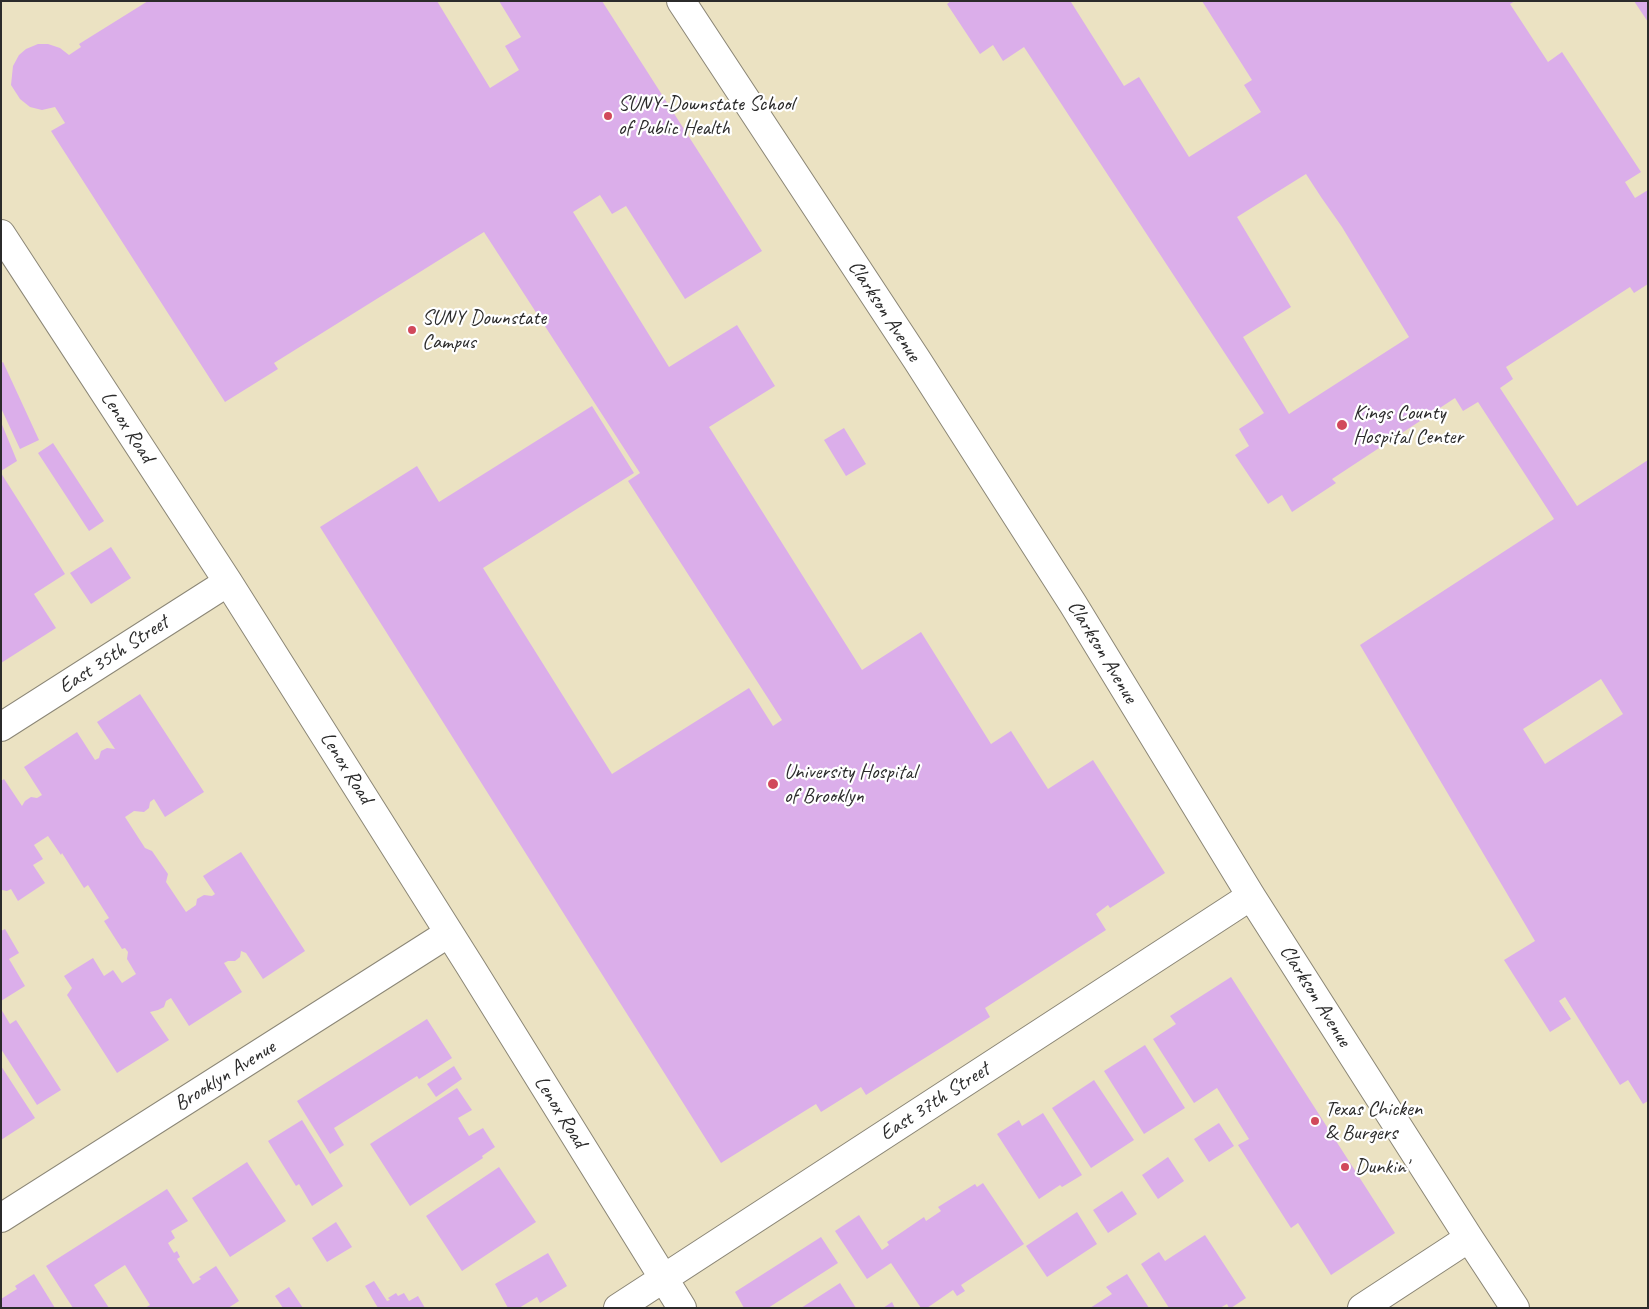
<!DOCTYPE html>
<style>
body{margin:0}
#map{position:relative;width:1649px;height:1309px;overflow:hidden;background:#ebe2c2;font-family:Caveat,sans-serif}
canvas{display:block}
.frame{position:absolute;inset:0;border:2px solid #2b2b2b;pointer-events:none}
</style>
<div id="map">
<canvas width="1649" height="1309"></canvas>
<div class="frame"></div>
</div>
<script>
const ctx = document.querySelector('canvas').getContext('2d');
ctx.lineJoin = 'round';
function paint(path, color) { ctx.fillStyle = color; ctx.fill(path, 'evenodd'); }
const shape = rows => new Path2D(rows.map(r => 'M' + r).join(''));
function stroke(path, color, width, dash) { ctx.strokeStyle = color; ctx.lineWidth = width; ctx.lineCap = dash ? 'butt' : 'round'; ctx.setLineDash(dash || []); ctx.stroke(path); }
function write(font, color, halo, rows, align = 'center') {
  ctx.font = font + ' Caveat,sans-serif'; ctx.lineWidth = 4.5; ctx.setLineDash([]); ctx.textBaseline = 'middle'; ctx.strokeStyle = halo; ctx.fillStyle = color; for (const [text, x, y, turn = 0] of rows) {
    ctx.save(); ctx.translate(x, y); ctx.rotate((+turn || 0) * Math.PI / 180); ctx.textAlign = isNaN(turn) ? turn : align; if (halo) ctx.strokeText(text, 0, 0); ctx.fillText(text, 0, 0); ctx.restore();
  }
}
const building = shape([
 [148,1,437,1,490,88,519,70,505,46,521,37,499,1,602,1,762,251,685,299,626,206,612,214,600,195,573,212,669,367,737,325,775,386,709,427,862,670,921,632,991,744,1011,731,1048,789,1093,760,1165,873,1110,908,1108,905,1096,914,1106,930,985,1008,990,1017,866,1095,861,1087,821,1112,816,1104,721,1163,320,527,417,466,439,502,592,406,634,473,483,568,612,774,749,688,773,726,782,720,628,481,640,473,484,232,274,363,278,369,225,402,51,131,65,123,55,107,42,110,30,107,20,99,11,85,13,66,19,55,26,49,38,44,48,44,60,48,69,55,81,47,79,44],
 [951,1,1073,1,1071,2,1124,86,1139,77,1189,157,1261,112,1244,85,1252,80,1202,1,1515,1,1510,4,1548,62,1562,52,1641,172,1625,182,1635,198,1648,190,1648,284,1634,293,1630,287,1506,367,1513,379,1500,388,1577,506,1648,460,1648,1101,1643,1104,1628,1080,1620,1085,1565,997,1559,1001,1571,1019,1550,1032,1504,960,1535,941,1360,645,1554,519,1478,402,1463,411,1455,398,1332,479,1336,483,1292,512,1282,495,1268,504,1235,455,1249,446,1239,429,1264,413,1024,47,1003,61,993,45,980,54,947,4],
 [1306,174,1321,197,1342,227,1409,337,1289,414,1243,337,1291,307,1237,217],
 [1601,679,1623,714,1545,764,1523,729],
 [1634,1,1648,1,1648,22],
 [3,362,39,440,20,449,1,408,1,363],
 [1,422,17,461,1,471],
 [844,428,866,464,846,476,824,440],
 [53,443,104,521,89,531,38,453],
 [1,473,65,574,34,594,56,628,1,663],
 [111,547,131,578,91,604,70,573],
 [140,694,204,792,165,817,154,799,150,802,149,808,144,812,134,811,125,817,145,848,152,851,168,874,166,882,186,912,196,905,197,899,204,895,212,896,215,894,203,876,241,852,305,951,263,979,246,953,241,951,240,957,235,961,228,961,224,963,242,992,189,1026,171,998,166,1001,164,1007,158,1010,150,1012,169,1040,117,1073,67,995,72,988,64,976,93,958,104,976,113,970,122,983,136,974,127,959,128,952,125,948,122,949,104,921,109,918,88,885,84,888,62,853,61,855,48,836,34,845,43,859,33,865,45,883,18,901,11,889,7,891,2,890,1,781,4,779,22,806,25,801,31,797,37,798,42,795,24,767,77,732,95,760,99,758,101,751,107,748,115,749,97,722],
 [5,929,19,953,9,959,25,986,1,1001,1,931],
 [1231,977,1395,1233,1331,1275,1298,1223,1291,1228,1238,1145,1249,1139,1217,1088,1194,1103,1153,1039,1176,1024,1170,1016],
 [1,1009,10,1024,16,1020,61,1090,37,1105,1,1049],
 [427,1019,452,1058,419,1079,417,1076,334,1128,344,1145,330,1154,297,1101],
 [1145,1045,1185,1108,1144,1134,1104,1071],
 [1,1066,35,1118,1,1140],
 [454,1066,462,1079,436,1097,427,1084],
 [1094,1080,1134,1140,1091,1168,1052,1108],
 [457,1088,472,1110,458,1118,464,1128,469,1136,483,1128,495,1147,482,1156,483,1158,410,1206,370,1144],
 [1043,1113,1082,1175,1062,1187,1060,1185,1039,1199,997,1134,1019,1120,1022,1126],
 [302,1120,343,1186,312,1206,299,1184,296,1186,268,1141],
 [1219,1123,1234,1146,1209,1162,1194,1139],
 [1168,1157,1184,1181,1158,1199,1142,1175],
 [247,1162,286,1221,230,1257,192,1198],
 [499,1167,536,1222,462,1271,426,1216],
 [983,1183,1024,1244,961,1285,965,1291,957,1296,953,1290,927,1308,921,1308,891,1263,867,1279,835,1231,859,1215,882,1250,889,1245,887,1242,905,1230,924,1217,926,1221,941,1211,938,1207,975,1184,977,1187],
 [167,1189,188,1221,171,1231,175,1238,168,1243,174,1253,177,1251,180,1257,177,1259,193,1284,201,1279,199,1277,216,1266,239,1301,228,1308,145,1308,150,1305,125,1265,94,1285,109,1308,73,1308,46,1266],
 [1122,1191,1137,1214,1108,1233,1093,1210],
 [1077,1212,1097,1244,1047,1277,1026,1246],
 [336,1222,352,1247,327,1262,312,1238],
 [1205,1235,1246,1298,1231,1308,1229,1308,1227,1304,1220,1308,1169,1308,1141,1264,1159,1252,1165,1261],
 [821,1237,838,1263,768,1308,744,1308,735,1292],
 [548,1253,567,1286,540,1303,537,1297,519,1308,508,1308,495,1284],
 [34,1274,55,1308,1,1308,1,1299,17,1289,15,1286],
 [1127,1274,1149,1308,1090,1308,1112,1294,1106,1287],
 [374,1281,387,1301,390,1300,388,1298,396,1293,398,1296,404,1293,409,1301,418,1296,425,1308,378,1308,365,1286],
 [840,1283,856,1308,801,1308],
 [289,1287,303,1308,283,1308,275,1296],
 [892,1302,895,1308,883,1308]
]);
const minor = shape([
 [681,1,917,360,1073,604,1251,896,1469,1238,1515,1308],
 [1,234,228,582,470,966,682,1308],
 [1,727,228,582],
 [1,1218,449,933],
 [618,1308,1251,896],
 [1362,1308,1469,1238]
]);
const markers = [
 [608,116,5,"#d1495b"],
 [412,330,5,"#d1495b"],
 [1342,425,6,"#d1495b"],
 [773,784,6,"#d1495b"],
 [1315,1121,5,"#d1495b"],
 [1345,1167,5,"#d1495b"]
];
const poiNames = [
 ["SUNY-Downstate School",618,104],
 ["of Public Health",618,128],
 ["SUNY Downstate",422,318],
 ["Campus",422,342],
 ["Kings County",1353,413],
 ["Hospital Center",1353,437],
 ["University Hospital",784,772],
 ["of Brooklyn",784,796],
 ["Texas Chicken",1325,1109],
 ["& Burgers",1325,1133],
 ["Dunkin'",1355,1167]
];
const streetNames = [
 ["Clarkson Avenue",884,311,57],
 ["Lenox Road",127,427,57],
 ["Clarkson Avenue",1102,652,59],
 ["East 35th Street",114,655,-33],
 ["Lenox Road",346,768,58],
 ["Clarkson Avenue",1315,996,58],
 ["Brooklyn Avenue",225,1076,-32],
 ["East 37th Street",935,1102,-33],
 ["Lenox Road",560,1112,58]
];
paint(building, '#dbaeea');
stroke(minor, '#8b8676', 30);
stroke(minor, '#fff', 28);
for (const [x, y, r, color] of markers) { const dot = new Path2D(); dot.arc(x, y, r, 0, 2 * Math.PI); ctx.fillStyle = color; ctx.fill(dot); stroke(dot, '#fff', 2); }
write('21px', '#2b2b2b', '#fff', poiNames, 'left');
write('21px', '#2b2b2b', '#fff', streetNames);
</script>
